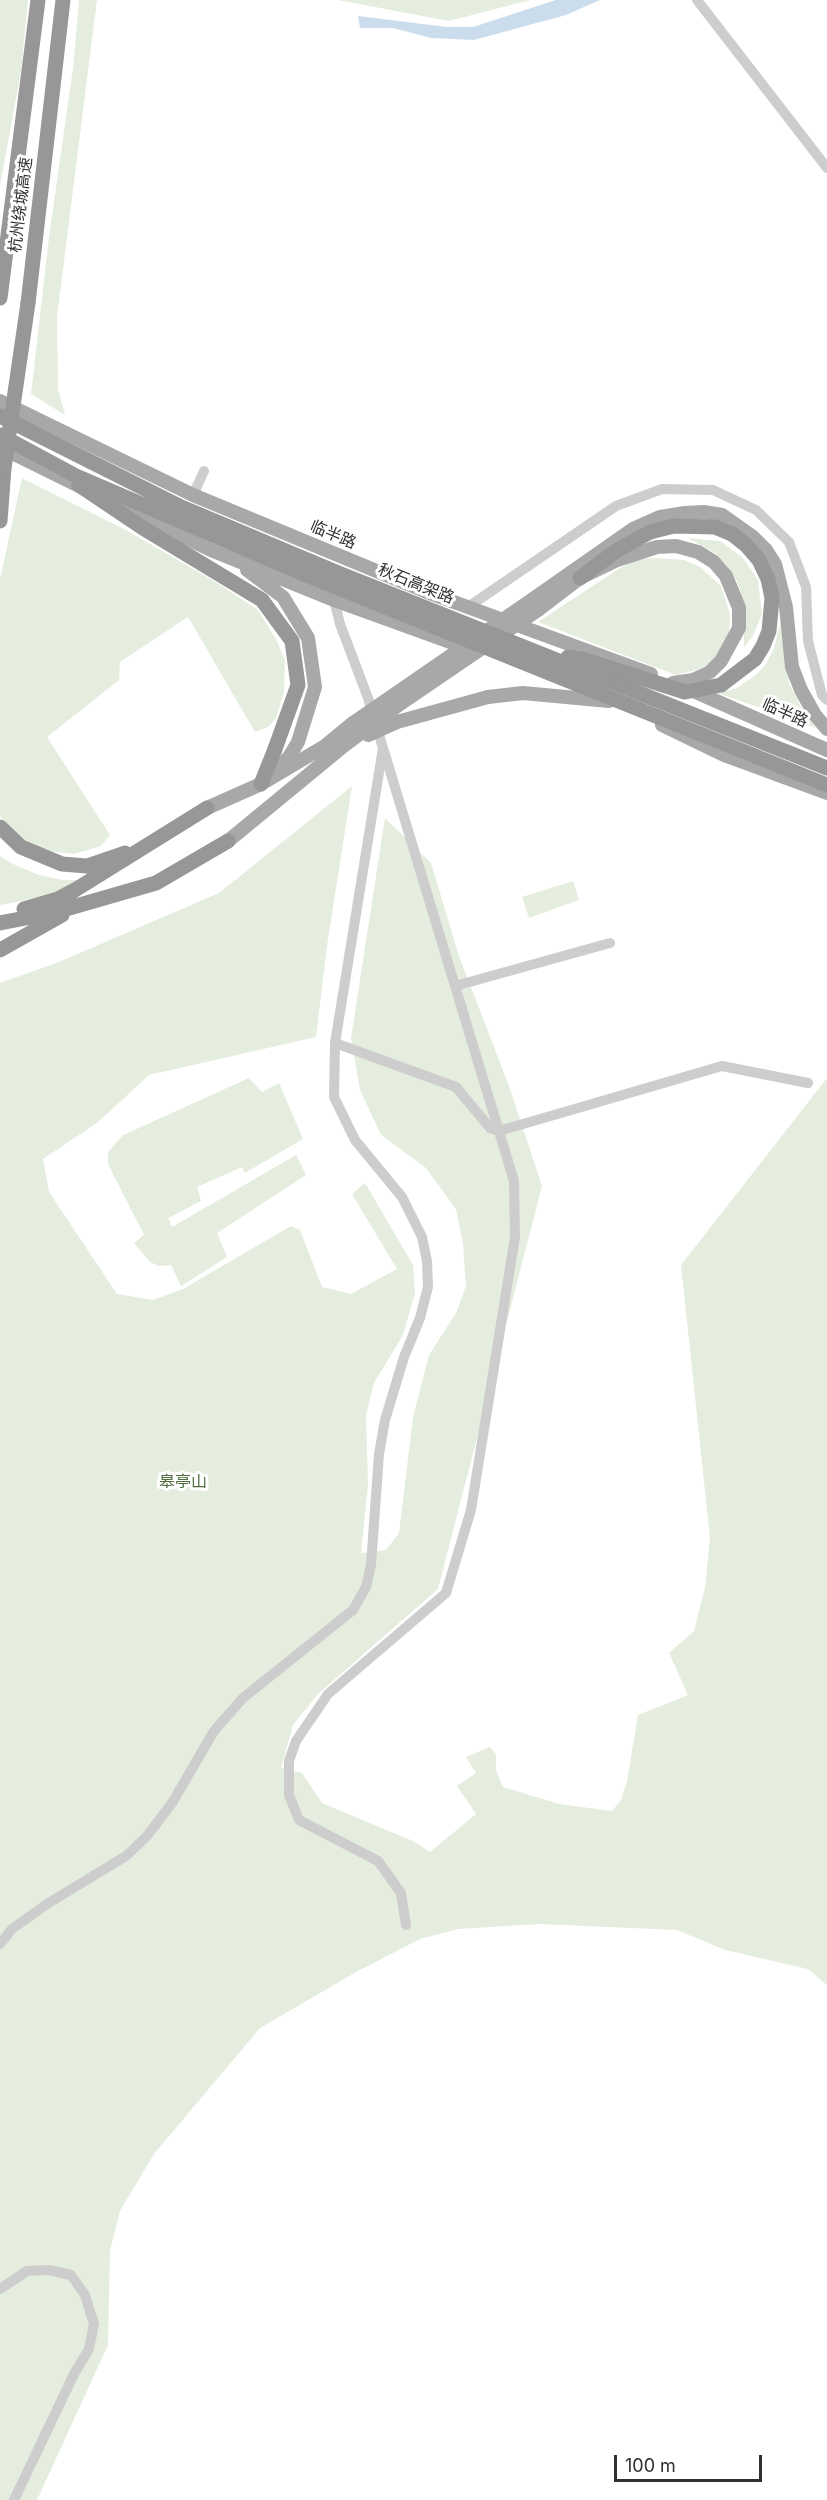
<!DOCTYPE html>
<meta charset="utf-8">
<style>
body{margin:0}
#map{position:relative;width:827px;height:2500px;overflow:hidden;background:#fff;font-family:Inter,sans-serif}
canvas{display:block}
.scale{position:absolute;left:614px;top:2455px;width:148px;height:27px;box-sizing:border-box;border:3px solid #303030;border-top:0;padding-left:8px;font-size:18px;line-height:21px;white-space:nowrap;color:#303030;-webkit-text-stroke:4px #fff;paint-order:stroke}
</style>
<div id="map">
<canvas width="827" height="2500"></canvas>
<div class="scale">100 m</div>
</div>
<script>
const ctx = document.querySelector('canvas').getContext('2d');
ctx.lineJoin = 'round';
function paint(path, color) { ctx.fillStyle = color; ctx.fill(path, 'evenodd'); }
const shape = rows => new Path2D(rows.map(r => 'M' + r).join(''));
function stroke(path, color, width, dash) { ctx.strokeStyle = color; ctx.lineWidth = width; ctx.lineCap = dash ? 'butt' : 'round'; ctx.setLineDash(dash || []); ctx.stroke(path); }
function write(font, color, halo, rows, align = 'center') {
  ctx.font = font + ' Inter,"Noto Sans SC",sans-serif'; ctx.lineWidth = 6; ctx.setLineDash([]); ctx.textBaseline = 'middle'; ctx.strokeStyle = halo; ctx.fillStyle = color; for (const [text, x, y, turn = 0] of rows) {
    ctx.save(); ctx.translate(x, y); ctx.rotate((+turn || 0) * Math.PI / 180); ctx.textAlign = isNaN(turn) ? turn : align; if (halo) ctx.strokeText(text, 0, 0); ctx.fillText(text, 0, 0); ctx.restore();
  }
}
const green = shape([
 [0,0,28,0,21,71,0,186],
 [79,0,97,0,57,317,58,389,65,415,31,394,49,237,73,68],
 [338,0,530,0,449,21],
 [22,478,124,529,214,581,258,610,277,641,285,661,284,692,276,718,268,727,255,732,188,617,120,662,119,680,47,737,110,835,101,846,74,854,42,850,18,839,0,816,0,579],
 [688,538,720,541,743,558,758,580,762,614,753,636,744,647,744,604,737,581,726,564,715,553],
 [653,558,684,560,700,567,721,586,730,614,729,634,721,650,709,664,696,670,676,675,538,622,620,568,636,560],
 [780,624,789,683,804,713,816,728,718,693,737,688,757,674,766,664,774,648],
 [352,786,327,946,316,1037,149,1075,97,1123,43,1159,49,1192,117,1294,153,1300,183,1289,291,1226,300,1230,322,1287,351,1294,397,1269,352,1194,365,1183,413,1265,415,1293,403,1335,374,1383,366,1416,368,1485,361,1553,386,1550,399,1533,413,1417,429,1355,456,1313,466,1286,463,1244,456,1209,426,1168,381,1135,360,1090,351,1038,385,818,431,863,459,956,509,1086,542,1186,438,1589,318,1694,293,1725,281,1768,302,1773,322,1803,413,1841,430,1852,476,1814,457,1786,476,1773,466,1757,490,1747,496,1754,496,1770,503,1787,559,1804,612,1811,621,1800,627,1781,638,1715,688,1695,669,1653,694,1631,705,1588,710,1538,681,1265,827,1078,827,1985,808,1969,725,1950,677,1930,539,1924,458,1929,420,1939,358,1971,260,2028,154,2154,120,2211,110,2251,108,2345,37,2500,0,2500,0,983,59,962,219,893],
 [0,856,13,864,39,875,63,880,80,880,51,895,0,905],
 [573,881,579,900,529,918,522,897],
 [249,1078,262,1092,279,1083,303,1139,245,1173,242,1167,197,1187,201,1201,168,1218,172,1227,296,1155,306,1175,217,1233,227,1257,181,1286,171,1265,159,1266,150,1262,134,1243,144,1235,108,1164,108,1152,123,1135]
]);
const water = shape([
 [556,0,600,0,566,15,474,40,431,38,393,28,360,28,358,16,447,27,473,27]
]);
const minor = shape([
 [697,0,827,168],
 [193,495,204,471],
 [468,607,616,506,662,489,713,490,756,510,789,542,806,587,808,641,822,695,827,700],
 [384,751,514,1181,515,1237,471,1510,446,1593,328,1694,296,1741,289,1761,289,1795,299,1820,378,1861,401,1893,406,1925],
 [455,986,610,943],
 [335,1043,456,1087,490,1128,499,1131,722,1066,808,1083],
 [0,1944,12,1929,47,1904,126,1856,147,1836,172,1803,214,1731,243,1698,353,1610,366,1587,371,1565,379,1454,385,1420,404,1357,420,1318,428,1287,427,1261,422,1237,402,1197,355,1140,334,1097,335,1043,383,748,368,698,340,624,334,600,335,595],
 [0,2289,27,2271,49,2270,71,2275,85,2295,94,2324,89,2349,74,2374,14,2500]
]);
const major = shape([
 [0,401,193,495,432,594,651,674],
 [0,447,87,490],
 [118,505,211,550,334,600,472,650],
 [247,570,283,597,308,638,315,687,298,742,289,757,261,784],
 [533,599,633,529,660,517,685,513,704,512,722,515,753,537,766,550,775,564,786,607,792,667,801,690,815,715,827,729],
 [538,610,580,578,617,560,657,547,676,546,698,552,714,562,726,576,739,608,739,628,721,661,710,672,693,680,673,683],
 [689,689,827,750],
 [488,697,523,693,609,701],
 [662,725,724,755,827,793],
 [207,808,261,784,325,746,353,723],
 [228,841,341,748]
]);
const highway = shape([
 [0,298,38,0],
 [28,303,63,0],
 [0,521,4,468],
 [580,578,616,551,650,532],
 [604,679,827,768],
 [261,784,275,749],
 [0,827,21,847,62,864,87,866,125,853],
 [24,909,58,899,75,890,207,808],
 [0,923,52,913,156,883,228,841],
 [0,950,62,915]
]);
const majorBridge = shape([
 [353,723,533,599],
 [368,735,397,722,488,697],
 [341,748,400,704,538,610]
]);
const highwayBridge = shape([
 [0,416,181,507,338,573,604,679],
 [0,435,78,477,304,574,827,785],
 [4,468,28,303],
 [79,485,143,528,262,600,292,641,298,685,275,749],
 [568,657,582,659,685,692,721,685,755,659,763,646,769,631,772,598,768,579,759,560,746,545,732,534,715,527,674,526,650,532]
]);
const streetNames = [
 ["杭州绕城高速",21,205,-83],
 ["临半路",333,535,23],
 ["秋石高架路",416,584,22],
 ["临半路",785,713,24]
];
const parkNames = [
 ["皋亭山",183,1482]
];
paint(green, '#e5eddf');
paint(water, '#cbdded');
stroke(minor, '#cdcdcd', 10);
stroke(major, '#a8a8a8', 14);
stroke(highway, '#979797', 15);
stroke(majorBridge, '#a8a8a8', 14);
stroke(highwayBridge, '#979797', 15);
write('16px', '#303030', '#fff', streetNames);
write('16px', '#4f6d3c', '#fff', parkNames);
</script>
